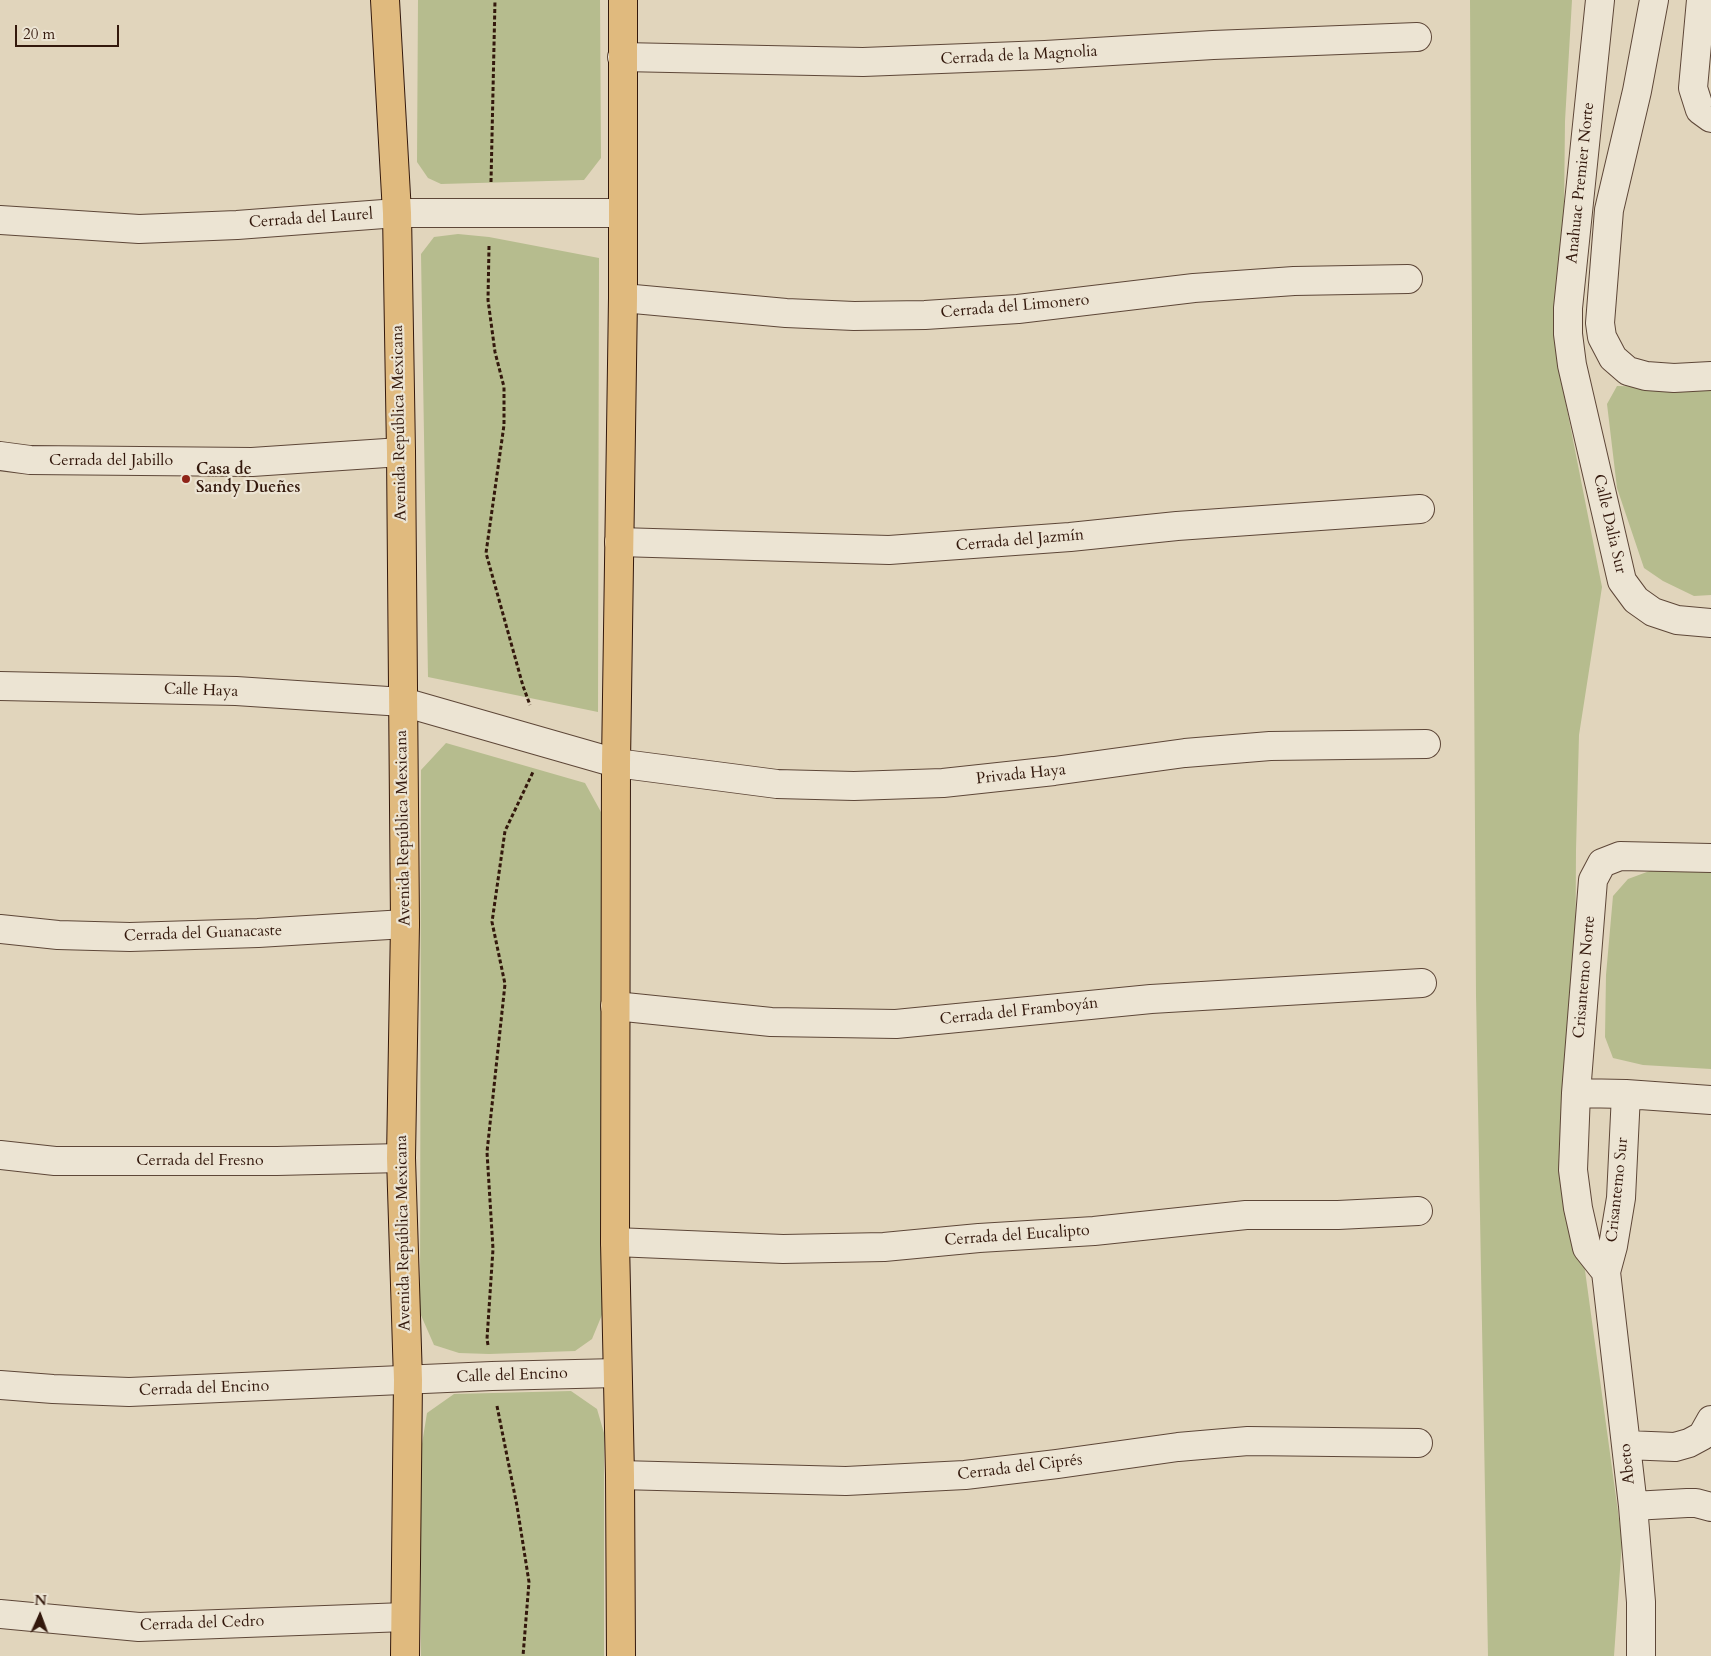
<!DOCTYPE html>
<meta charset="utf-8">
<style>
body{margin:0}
#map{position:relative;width:1711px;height:1656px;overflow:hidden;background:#e1d5bc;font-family:Cardo,serif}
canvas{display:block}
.north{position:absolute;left:15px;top:1591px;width:50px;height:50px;-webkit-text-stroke:4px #ece4d3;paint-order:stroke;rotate:2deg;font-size:14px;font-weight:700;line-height:20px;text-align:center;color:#33180c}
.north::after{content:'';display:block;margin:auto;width:18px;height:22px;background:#33180c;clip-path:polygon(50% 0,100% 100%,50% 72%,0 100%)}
.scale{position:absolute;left:15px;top:25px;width:104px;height:22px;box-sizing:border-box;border:2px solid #33180c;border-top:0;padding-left:6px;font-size:15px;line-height:18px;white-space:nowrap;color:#33180c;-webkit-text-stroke:4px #ece4d3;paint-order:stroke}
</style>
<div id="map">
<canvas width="1711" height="1656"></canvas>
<div class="north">N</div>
<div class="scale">20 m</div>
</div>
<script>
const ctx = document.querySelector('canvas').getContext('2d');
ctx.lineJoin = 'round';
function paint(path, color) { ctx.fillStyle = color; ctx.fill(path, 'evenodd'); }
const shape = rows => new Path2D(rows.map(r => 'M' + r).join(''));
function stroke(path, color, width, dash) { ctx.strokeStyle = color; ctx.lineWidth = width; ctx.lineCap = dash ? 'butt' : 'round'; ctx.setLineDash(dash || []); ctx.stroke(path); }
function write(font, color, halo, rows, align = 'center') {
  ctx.font = font + ' Cardo,serif'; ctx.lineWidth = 4.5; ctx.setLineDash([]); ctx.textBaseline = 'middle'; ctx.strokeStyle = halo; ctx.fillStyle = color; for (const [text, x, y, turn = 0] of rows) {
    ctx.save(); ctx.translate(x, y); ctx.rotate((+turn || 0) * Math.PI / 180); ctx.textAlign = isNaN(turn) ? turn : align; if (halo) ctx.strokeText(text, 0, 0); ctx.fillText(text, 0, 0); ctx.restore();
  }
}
const green = shape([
 [418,0,600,0,601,158,584,180,441,184,428,178,417,162],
 [1470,0,1572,0,1565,121,1562,384,1602,587,1579,735,1576,850,1574,1190,1622,1541,1614,1656,1488,1656,1476,995],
 [458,234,489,237,599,258,598,712,428,677,421,254,434,237],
 [1617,386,1711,388,1711,595,1694,596,1663,581,1644,568,1617,488,1607,404],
 [446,743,585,783,601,812,604,1310,592,1339,575,1351,489,1354,459,1353,434,1345,420,1313,421,770],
 [1655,869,1711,870,1711,1069,1643,1065,1613,1058,1605,1037,1606,975,1613,896,1628,879],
 [571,1391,597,1409,604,1433,604,1656,421,1656,421,1450,427,1413,454,1394]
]);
const path = shape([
 [491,182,495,0],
 [489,246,488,300,495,352,504,387,504,425,486,553,523,686,530,705],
 [488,1345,487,1339,493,1249,487,1152,505,984,492,922,505,831,533,772],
 [497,1406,517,1506,529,1582,523,1656]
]);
const minor = shape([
 [1600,0,1568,308,1568,334,1572,365,1622,581,1636,600,1653,612,1677,620,1711,623],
 [1654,0,1637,91,1609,210,1600,323,1602,337,1613,358,1628,371,1646,376,1674,378,1711,376],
 [1701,0,1693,88,1700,110,1711,118],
 [622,57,863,62,1045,55,1213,45,1417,37],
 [0,220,139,229,237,225,397,213,623,213],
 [623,298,786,313,854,316,925,315,1018,309,1194,288,1294,281,1408,279],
 [0,456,30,460,252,462,401,452],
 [619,542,889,550,1070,537,1177,526,1420,509],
 [0,686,236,691,403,702,616,763,777,784,854,786,943,783,1054,771,1185,753,1270,746,1426,744],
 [0,929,58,935,130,937,258,933,405,924],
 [615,1006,771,1022,896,1024,1151,999,1422,983],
 [1576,1093,1626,1094,1711,1100],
 [1626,1094,1621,1198,1613,1246,1606,1272,1633,1506,1641,1602,1641,1656],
 [0,1155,55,1161,277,1161,401,1158],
 [615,1242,783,1249,884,1247,979,1238,1094,1231,1246,1215,1338,1215,1418,1211],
 [1606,1272,1587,1248,1578,1208,1573,1170,1576,1093,1593,880,1602,863,1620,856,1711,858],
 [0,1385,53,1389,129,1392,492,1376,617,1373],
 [1626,1445,1675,1447,1689,1443,1702,1436,1711,1420],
 [620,1475,846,1481,965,1475,1057,1464,1178,1447,1248,1441,1418,1443],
 [1633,1506,1687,1503,1696,1503,1711,1507],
 [0,1614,139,1627,405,1617]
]);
const major = shape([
 [385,0,397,213,401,452,405,924,401,1158,408,1380,405,1656],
 [621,1656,620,1475,615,1242,616,763,623,298,623,0]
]);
const markers = [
 [186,479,5,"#8f2418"]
];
const streetNames = [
 ["Cerrada de la Magnolia",1019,56,-3],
 ["Anahuac Premier Norte",1581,183,-84],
 ["Cerrada del Laurel",311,219,-4],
 ["Cerrada del Limonero",1015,307,-5],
 ["Avenida República Mexicana",400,423,-91],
 ["Cerrada del Jabillo",111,461],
 ["Calle Dalia Sur",1609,524,77],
 ["Cerrada del Jazmín",1020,541,-5],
 ["Calle Haya",201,691,2],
 ["Privada Haya",1021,775,-6],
 ["Avenida República Mexicana",404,828,-91],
 ["Cerrada del Guanacaste",203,934,-2],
 ["Crisantemo Norte",1585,977,-85],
 ["Cerrada del Framboyán",1019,1012,-6],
 ["Cerrada del Fresno",200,1161],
 ["Crisantemo Sur",1618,1190,-84],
 ["Avenida República Mexicana",404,1233,-91],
 ["Cerrada del Eucalipto",1017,1236,-4],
 ["Calle del Encino",512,1376,-2],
 ["Cerrada del Encino",204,1389,-2],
 ["Abeto",1628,1464,-96],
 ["Cerrada del Ciprés",1020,1468,-7],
 ["Cerrada del Cedro",202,1624,-2]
];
const poiNames = [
 ["Casa de",196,470],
 ["Sandy Dueñes",196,488]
];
paint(green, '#b6bc8e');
stroke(minor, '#5e4738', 30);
stroke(major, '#33180c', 30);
stroke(path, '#33180c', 3, [4, 2.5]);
stroke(minor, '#ece4d3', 28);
stroke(major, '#e0ba7e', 28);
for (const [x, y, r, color] of markers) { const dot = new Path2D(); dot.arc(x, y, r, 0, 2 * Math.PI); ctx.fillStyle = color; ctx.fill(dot); stroke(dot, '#ece4d3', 2); }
write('16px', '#33180c', '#ece4d3', streetNames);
write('bold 16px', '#33180c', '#ece4d3', poiNames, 'left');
</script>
